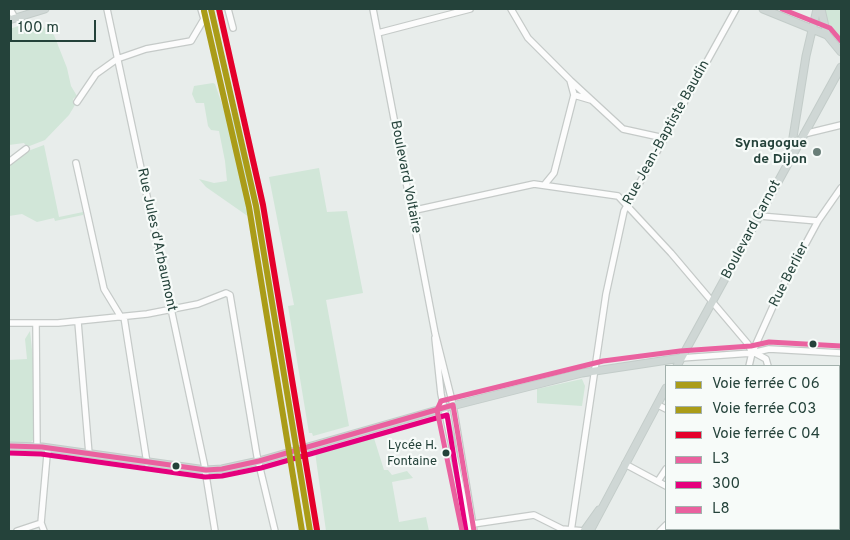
<!DOCTYPE html>
<meta charset="utf-8">
<style>
body{margin:0}
#map{position:relative;width:850px;height:540px;overflow:hidden;background:#e8edeb;font-family:Overpass,sans-serif}
canvas{display:block}
.frame{position:absolute;inset:0;border:10px solid #24423a;pointer-events:none}
.legend{position:absolute;left:665px;top:365px;width:175px;height:165px;box-sizing:border-box;background:#f7fbf9;border:1px solid #a3b1ad;margin:0;padding:6px 9px;list-style:none;font-size:15px;color:#24423a}
.legend li{display:flex;align-items:center;gap:10px;height:25px}
.legend b{width:25px;border:1px solid #a3b1ad}
.scale{position:absolute;left:10px;top:20px;width:86px;height:22px;box-sizing:border-box;border:2px solid #24423a;border-top:0;padding-left:6px;font-size:15px;line-height:18px;white-space:nowrap;color:#24423a;-webkit-text-stroke:4px #f7fbf9;paint-order:stroke}
</style>
<div id="map">
<canvas width="850" height="540"></canvas>
<div class="frame"></div>
<ul class="legend">
<li><b style="height:6px;background:#aa9c18"></b>Voie ferrée C 06</li>
<li><b style="height:6px;background:#aa9c18"></b>Voie ferrée C03</li>
<li><b style="height:6px;background:#e4002b"></b>Voie ferrée C 04</li>
<li><b style="height:6px;background:#ea619f"></b>L3</li>
<li><b style="height:6px;background:#e5007d"></b>300</li>
<li><b style="height:6px;background:#ea619f"></b>L8</li>
</ul>
<div class="scale">100 m</div>
</div>
<script>
const ctx = document.querySelector('canvas').getContext('2d');
ctx.lineJoin = 'round';
function paint(path, color) { ctx.fillStyle = color; ctx.fill(path, 'evenodd'); }
const shape = rows => new Path2D(rows.map(r => 'M' + r).join(''));
function stroke(path, color, width, dash) { ctx.strokeStyle = color; ctx.lineWidth = width; ctx.lineCap = dash ? 'butt' : 'round'; ctx.setLineDash(dash || []); ctx.stroke(path); }
function write(font, color, halo, rows, align = 'center') {
  ctx.font = font + ' Overpass,sans-serif'; ctx.lineWidth = 4.5; ctx.setLineDash([]); ctx.textBaseline = 'middle'; ctx.strokeStyle = halo; ctx.fillStyle = color; for (const [text, x, y, turn = 0] of rows) {
    ctx.save(); ctx.translate(x, y); ctx.rotate((+turn || 0) * Math.PI / 180); ctx.textAlign = isNaN(turn) ? turn : align; if (halo) ctx.strokeText(text, 0, 0); ctx.fillText(text, 0, 0); ctx.restore();
  }
}
const green = shape([
 [824,9,841,9,841,42,829,26],
 [36,21,54,35,67,68,71,86,77,96,73,99,75,105,69,115,45,140,27,147,24,143,9,145,9,29],
 [213,83,215,84,224,110,232,114,242,150,253,216,249,217,206,187,199,179,214,183,227,181,225,161,219,131,211,130,208,126,204,103,196,103,192,94,194,86],
 [44,145,59,217,83,212,83,215,55,221,54,218,37,222,22,214,9,216,9,165,28,151],
 [319,168,327,212,347,211,363,293,326,300,349,426,313,436,312,433,309,433,288,306,294,305,269,177],
 [30,331,35,377,36,437,31,442,9,442,9,360,27,359,25,339],
 [582,379,585,386,582,406,537,403,537,389],
 [373,435,384,470,388,470,392,475,407,471,413,478,392,482,399,522,426,517,429,531,326,531,315,452]
]);
const minor = shape([
 [10,9,15,18],
 [107,9,204,463,215,531],
 [228,9,233,28],
 [373,9,435,333,453,405,474,531],
 [511,9,528,38,570,80,574,95,554,173,545,184],
 [378,33,470,9],
 [571,81,623,129,664,138],
 [574,95,591,100],
 [77,102,96,74,117,59,146,49,191,41,204,19,201,9],
 [804,134,841,125],
 [9,162,26,149],
 [76,163,104,289,121,317],
 [411,211,534,184,618,196,671,253,748,344,752,353],
 [760,216,818,221],
 [124,317,147,463],
 [78,322,89,454],
 [9,323,58,323,147,314,198,304,226,293,230,295,257,456,275,531],
 [36,324,37,446],
 [435,338,441,394,470,531],
 [755,353,766,359,768,366],
 [681,358,752,353,769,349,841,353],
 [749,366,752,353,779,293,818,221,841,188],
 [658,405,666,409],
 [625,464,666,486],
 [658,481,666,469],
 [839,489,841,489],
 [473,524,534,515,562,529,584,531],
 [17,531,41,523],
 [44,531,41,523,47,455,49,448],
 [571,531,606,294,624,211,736,9],
 [660,531,666,525],
 [719,531,719,529],
 [786,531,786,529]
]);
const major = shape([
 [763,9,827,35],
 [821,9,827,35,841,52],
 [9,20,45,9],
 [790,156,806,56,817,9],
 [677,366,841,67],
 [9,446,42,447,206,470,222,469,259,461,448,407,582,373,681,358],
 [584,531,599,510],
 [590,531,666,388]
]);
const bus1 = shape([
 [9,446,42,447,206,470,222,469,259,461,453,405,474,531]
]);
const bus2 = shape([
 [9,453,41,454,205,477,222,476,261,468,447,415,466,531]
]);
const bus3 = shape([
 [782,9,830,28,841,41],
 [462,531,437,410,441,401,603,361,680,351,751,346,769,342,841,346]
]);
const rail1 = shape([
 [211,9,256,206,310,531]
]);
const rail2 = shape([
 [204,11,249,207,302,531]
]);
const rail3 = shape([
 [219,9,263,205,317,530]
]);
const markers = [
 [817,152,5,"#697e78"],
 [813,344,4.5,"#24423a"],
 [446,453,4.5,"#24423a"],
 [176,466,4.5,"#24423a"]
];
const busNames = [
 ["Lycée H.",437,446],
 ["Fontaine",437,462]
];
const streetNames = [
 ["Rue Jean-Baptiste Baudin",667,133,-61],
 ["Boulevard Voltaire",405,177,79],
 ["Boulevard Carnot",752,230,-62],
 ["Rue Jules d'Arbaumont",156,240,78],
 ["Rue Berlier",790,275,-63]
];
const poiNames = [
 ["Synagogue",807,144],
 ["de Dijon",807,160]
];
paint(green, '#d1e6d8');
stroke(minor, '#c5cac8', 8);
stroke(major, '#c3ccc9', 9);
stroke(minor, '#fcfcfc', 5.5);
stroke(major, '#cfd7d5', 7);
stroke(bus1, '#ea619f', 5);
stroke(bus2, '#e5007d', 5);
stroke(bus3, '#ea619f', 5);
stroke(rail1, '#aa9c18', 6);
stroke(rail2, '#aa9c18', 6);
stroke(rail3, '#e4002b', 6);
for (const [x, y, r, color] of markers) { const dot = new Path2D(); dot.arc(x, y, r, 0, 2 * Math.PI); ctx.fillStyle = color; ctx.fill(dot); stroke(dot, '#f7fbf9', 2); }
write('13px', '#24423a', '#f7fbf9', busNames, 'right');
write('14px', '#24423a', '#f7fbf9', streetNames);
write('bold 14px', '#24423a', '#f7fbf9', poiNames, 'right');
</script>
